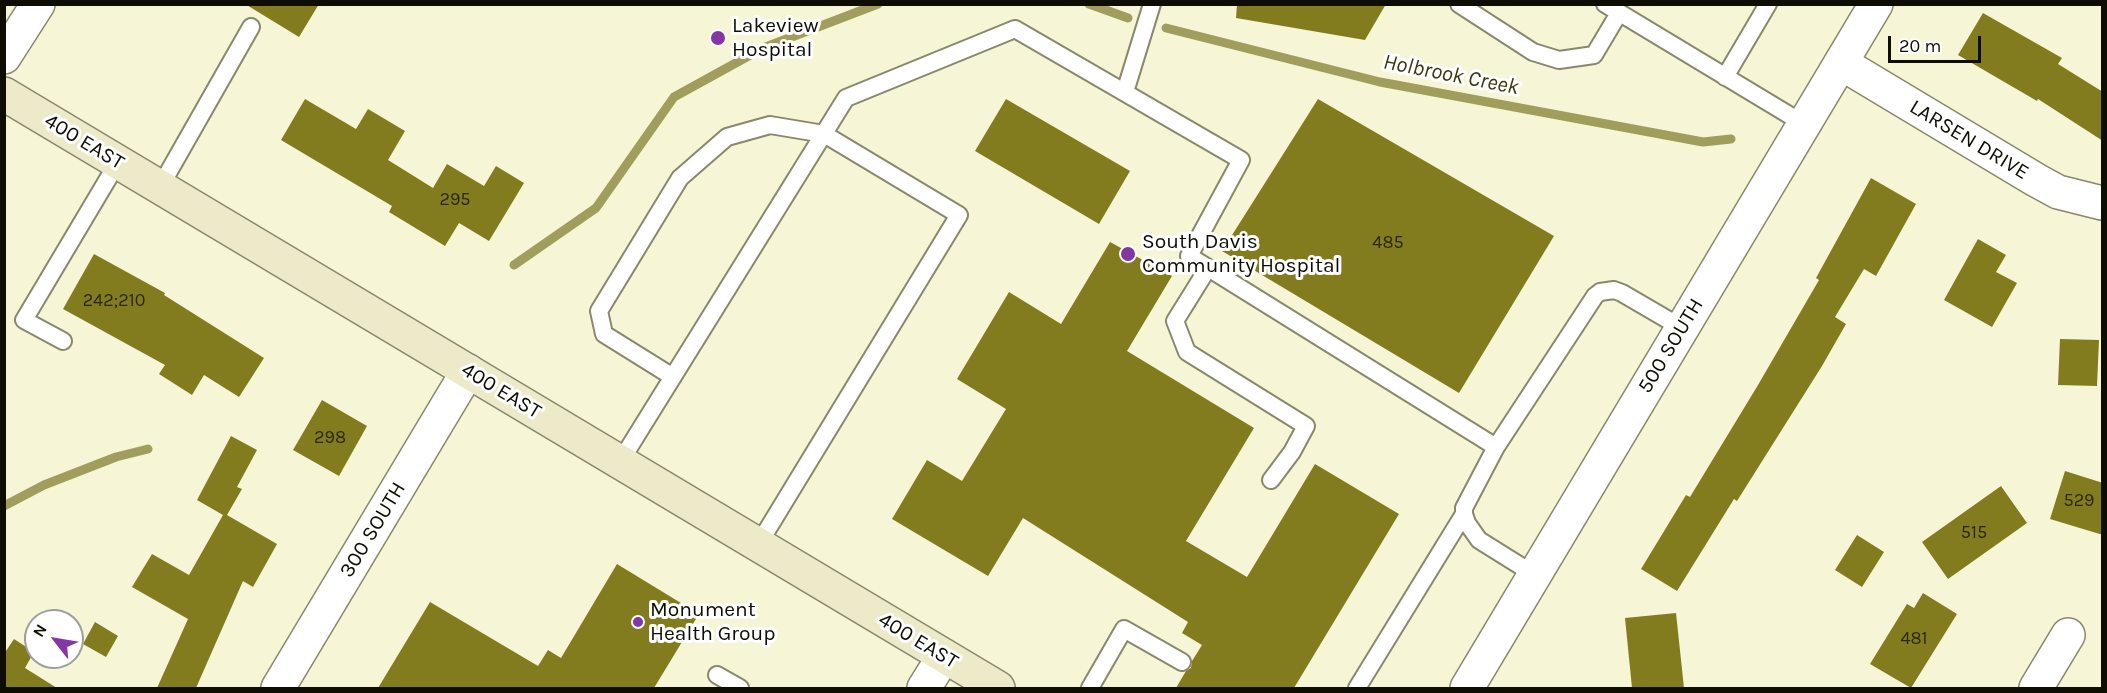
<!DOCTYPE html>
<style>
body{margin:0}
#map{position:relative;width:2107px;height:693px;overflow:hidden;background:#f6f5d6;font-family:Karla,sans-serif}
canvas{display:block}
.frame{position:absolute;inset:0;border:6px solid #0d0d04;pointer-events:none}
.north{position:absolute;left:24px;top:609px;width:60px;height:60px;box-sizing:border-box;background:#fff;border:2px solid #9e9e9b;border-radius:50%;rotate:301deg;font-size:16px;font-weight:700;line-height:24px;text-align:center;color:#0d0d04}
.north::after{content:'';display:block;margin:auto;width:21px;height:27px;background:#8635a4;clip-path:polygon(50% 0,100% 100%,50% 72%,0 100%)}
.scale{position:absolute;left:1888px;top:36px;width:93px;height:27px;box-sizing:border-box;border:3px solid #0d0d04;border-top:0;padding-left:8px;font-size:18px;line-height:21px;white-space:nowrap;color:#0d0d04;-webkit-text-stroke:4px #fff;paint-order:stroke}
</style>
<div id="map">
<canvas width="2107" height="693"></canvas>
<div class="frame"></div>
<div class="north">N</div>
<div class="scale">20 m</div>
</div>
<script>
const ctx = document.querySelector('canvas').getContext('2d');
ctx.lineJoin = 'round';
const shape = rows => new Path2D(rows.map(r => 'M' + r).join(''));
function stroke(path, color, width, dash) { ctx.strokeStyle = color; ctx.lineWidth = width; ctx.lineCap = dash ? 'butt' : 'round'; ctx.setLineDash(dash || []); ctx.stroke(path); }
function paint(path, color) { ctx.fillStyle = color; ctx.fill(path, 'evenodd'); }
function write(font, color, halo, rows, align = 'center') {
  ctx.font = font + ' Karla,sans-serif'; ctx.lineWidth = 6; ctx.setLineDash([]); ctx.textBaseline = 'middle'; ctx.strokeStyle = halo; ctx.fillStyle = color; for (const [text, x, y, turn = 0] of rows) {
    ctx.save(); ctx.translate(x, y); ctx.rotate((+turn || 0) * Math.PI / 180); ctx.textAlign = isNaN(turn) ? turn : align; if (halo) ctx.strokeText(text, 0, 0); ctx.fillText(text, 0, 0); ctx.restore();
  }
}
const stream = shape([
 [1089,4,1128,18],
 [1166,28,1380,82,1703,142,1731,139],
 [514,265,596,208,674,97,763,48,878,4],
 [4,506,44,485,116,457,148,449]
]);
const building = shape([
 [245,4,319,4,299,37],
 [1237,4,1386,4,1365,40,1236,18],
 [1983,13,2062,58,2058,64,2103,92,2103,141,2038,99,2037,101,1958,55],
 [305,99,356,129,368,109,405,131,388,160,433,188,447,164,484,186,496,166,524,183,489,241,459,223,445,246,389,212,392,206,281,140],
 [1006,99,1130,171,1099,224,975,151],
 [1318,99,1554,236,1459,393,1222,251],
 [1871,178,1916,204,1876,276,1864,269,1835,317,1846,324,1822,366,1737,501,1734,499,1677,591,1641,569,1686,495,1690,497,1758,385,1819,280,1816,278],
 [1978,239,2006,255,1996,272,2017,283,1992,327,1944,300],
 [1110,242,1172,276,1127,351,1254,428,1186,541,1247,577,1315,464,1399,514,1294,688,1176,688,1186,671,1191,668,1192,661,1202,645,1182,633,1188,622,1023,518,988,576,892,519,927,460,962,481,1006,409,957,379,1009,292,1061,324],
 [94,254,165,293,164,295,264,358,239,397,204,375,192,395,159,374,165,365,63,309],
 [2060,339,2099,340,2097,386,2058,385],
 [322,400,367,426,339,476,293,450],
 [231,436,257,450,237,487,242,489,227,515,277,544,253,587,243,581,196,688,157,688,188,619,132,587,152,554,189,575,223,515,197,500],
 [2065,471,2103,483,2103,535,2050,519],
 [2001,486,2027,523,1948,579,1922,542],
 [1857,535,1884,552,1862,587,1835,570],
 [617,564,699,614,654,688,378,688,430,602,538,666,548,650,561,658],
 [1923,593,1957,614,1911,688,1870,664,1907,604,1914,608],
 [1676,613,1684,688,1632,688,1625,618],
 [95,622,118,636,106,657,83,644],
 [14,639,34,652,25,668,57,688,4,688,4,654]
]);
const service = shape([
 [1459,4,1533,52,1559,60,1594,55,1619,13],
 [1605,4,1804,124],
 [1725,77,1768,4],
 [1125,92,1152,4],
 [160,187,251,27],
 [1208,268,1175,321,1187,352,1306,426,1292,452,1271,480],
 [63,341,24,320,118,162],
 [673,377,604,334,599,311,680,178,727,137,770,125,824,134,959,215,758,545],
 [1496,447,1464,508,1464,514,1467,523,1479,540,1535,575],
 [620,462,846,98,1015,29,1241,160,1189,256,1496,447,1595,296,1600,292,1614,290,1622,293,1682,328],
 [717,675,740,688],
 [1090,688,1124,629,1182,662],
 [1357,688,1464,514]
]);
const minor = shape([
 [4,57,38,4],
 [1841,63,2036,180,2058,192,2102,203],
 [278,688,468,371],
 [924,688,944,656],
 [2036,688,2068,635]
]);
const tertiary = shape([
 [1467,688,1876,4]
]);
const secondary = shape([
 [4,94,998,688]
]);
const markers = [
 [718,38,8,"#8635a4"],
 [1128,254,8,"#8635a4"],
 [638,622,6,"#8635a4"]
];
const numberNames = [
 ["295",455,200],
 ["485",1388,243],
 ["242;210",114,301],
 ["298",330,438],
 ["529",2079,501],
 ["515",1974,533],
 ["481",1914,639]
];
const poiNames = [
 ["Lakeview",732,26],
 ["Hospital",732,50],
 ["South Davis",1142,242],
 ["Community Hospital",1142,266],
 ["Monument",650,610],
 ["Health Group",650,634]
];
const streetNames = [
 ["LARSEN DRIVE",1969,140,31],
 ["400 EAST",84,142,31],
 ["500 SOUTH",1671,346,-59],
 ["400 EAST",501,391,31],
 ["300 SOUTH",373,530,-59],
 ["400 EAST",918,641,31]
];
const waterNames = [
 ["Holbrook Creek",1451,75,11]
];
stroke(stream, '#a19e5d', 9);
paint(building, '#827c1f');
stroke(service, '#89886d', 20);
stroke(minor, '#89886d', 36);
stroke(tertiary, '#89886d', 36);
stroke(secondary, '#89886d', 36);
stroke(service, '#fff', 16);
stroke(minor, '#fff', 33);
stroke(tertiary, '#fff', 33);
stroke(secondary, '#eceac9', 33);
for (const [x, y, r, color] of markers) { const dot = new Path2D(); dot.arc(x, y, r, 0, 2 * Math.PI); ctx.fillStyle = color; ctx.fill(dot); stroke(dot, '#fff', 2); }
write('18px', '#2a290b', null, numberNames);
write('21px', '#0d0d04', '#fff', poiNames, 'left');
write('21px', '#0d0d04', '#fff', streetNames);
write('italic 22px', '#38360f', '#fff', waterNames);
</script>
